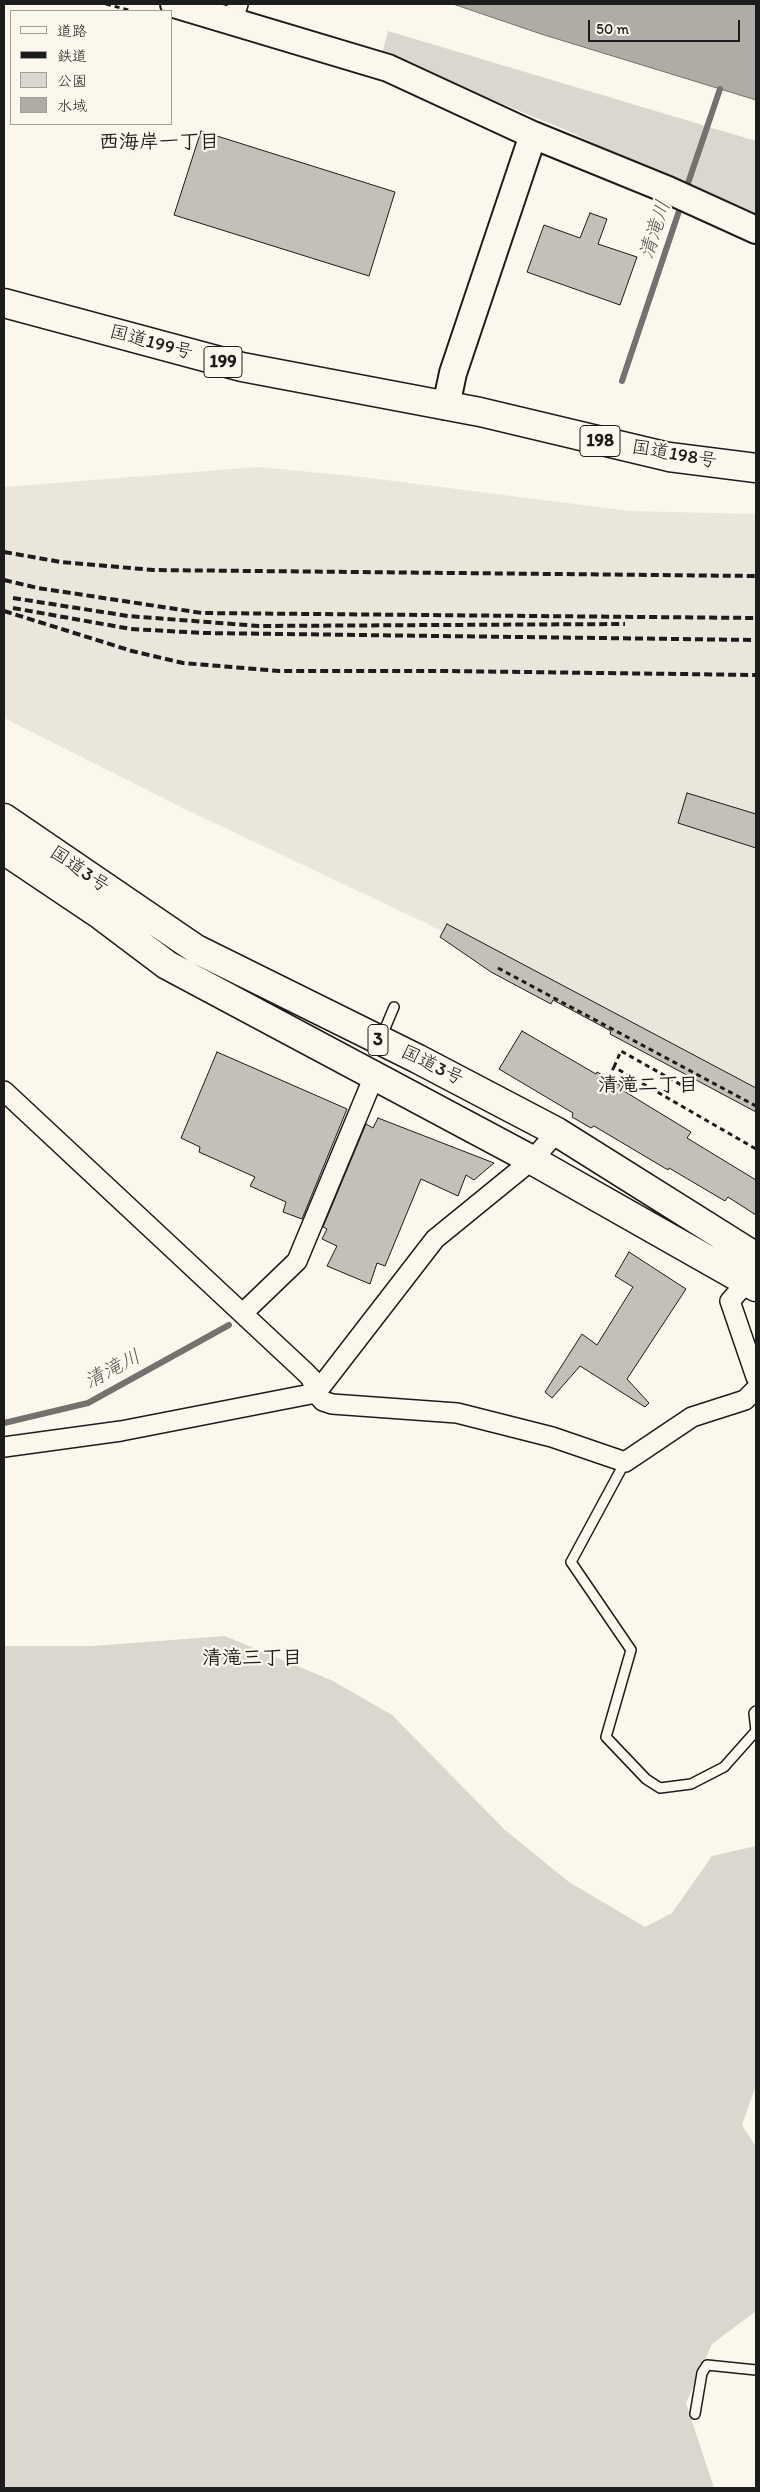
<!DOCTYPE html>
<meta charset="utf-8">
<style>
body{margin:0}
#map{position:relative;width:760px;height:2492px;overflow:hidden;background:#fbf7ec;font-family:Itim,"Klee One",sans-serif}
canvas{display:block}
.frame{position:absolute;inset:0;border:5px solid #1c1c1c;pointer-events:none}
.legend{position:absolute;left:10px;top:10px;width:162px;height:115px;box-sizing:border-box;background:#fbf7ec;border:1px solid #a29f99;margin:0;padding:6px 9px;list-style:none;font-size:15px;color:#1c1c1c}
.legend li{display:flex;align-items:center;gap:10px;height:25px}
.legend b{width:25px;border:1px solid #a29f99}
.scale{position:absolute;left:588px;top:20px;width:152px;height:22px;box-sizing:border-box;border:2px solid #1c1c1c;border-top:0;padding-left:6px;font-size:15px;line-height:18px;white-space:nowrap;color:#1c1c1c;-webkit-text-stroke:4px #fbf7ec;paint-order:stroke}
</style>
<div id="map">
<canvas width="760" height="2492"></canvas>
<div class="frame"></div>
<ul class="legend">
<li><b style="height:6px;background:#fbf7ec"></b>道路</li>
<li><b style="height:6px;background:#1c1c1c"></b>鉄道</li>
<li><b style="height:14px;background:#dad7ce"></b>公園</li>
<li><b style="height:14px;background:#afaca5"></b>水域</li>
</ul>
<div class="scale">50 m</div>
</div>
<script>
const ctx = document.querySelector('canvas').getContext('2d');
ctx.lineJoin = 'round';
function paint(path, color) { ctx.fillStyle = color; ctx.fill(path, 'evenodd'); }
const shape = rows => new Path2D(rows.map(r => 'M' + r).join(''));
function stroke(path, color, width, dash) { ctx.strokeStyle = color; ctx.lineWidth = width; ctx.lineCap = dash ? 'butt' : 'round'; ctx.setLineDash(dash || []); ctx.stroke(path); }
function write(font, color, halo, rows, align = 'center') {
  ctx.font = font + ' Itim,"Klee One",sans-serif'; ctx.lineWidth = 4.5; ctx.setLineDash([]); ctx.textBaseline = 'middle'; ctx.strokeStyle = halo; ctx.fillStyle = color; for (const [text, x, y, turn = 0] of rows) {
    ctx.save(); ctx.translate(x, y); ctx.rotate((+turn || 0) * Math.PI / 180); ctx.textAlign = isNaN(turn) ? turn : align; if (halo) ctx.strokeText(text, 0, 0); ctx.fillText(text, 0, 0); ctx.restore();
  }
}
const built = shape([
 [259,467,362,477,630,511,756,514,756,1087,411,916,187,810,4,718,4,487]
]);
const green = shape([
 [388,31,756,141,756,220,700,195,568,131,447,81,381,57],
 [225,1636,333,1681,392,1715,505,1830,569,1882,645,1927,672,1913,712,1856,756,1846,756,2085,742,2125,756,2147,756,2311,712,2344,686,2403,714,2488,4,2488,4,1646,93,1646]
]);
const water = shape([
 [453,4,756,4,756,100,541,34,453,4]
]);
const stream = shape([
 [685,192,720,89],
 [622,381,682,202],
 [4,1423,88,1403,229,1325]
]);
const building = shape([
 [201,131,395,192,369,276,174,215,201,131],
 [590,213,607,219,598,244,637,257,620,305,527,272,544,225,580,238,590,213],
 [687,793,756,814,756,848,678,823,687,793],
 [447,924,756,1088,756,1112,610,1034,611,1031,553,1000,551,1004,491,972,440,937,447,924],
 [522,1031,596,1074,597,1072,620,1085,619,1088,691,1132,687,1138,756,1180,756,1215,728,1197,725,1201,669,1168,668,1170,594,1126,591,1128,572,1117,573,1113,499,1069,522,1031],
 [217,1052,347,1109,302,1219,283,1212,286,1202,250,1186,255,1177,199,1152,200,1147,181,1138,217,1052],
 [378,1118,494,1163,474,1180,466,1175,458,1196,421,1179,385,1266,377,1263,370,1284,327,1266,337,1246,322,1239,327,1229,323,1227,366,1124,373,1128,378,1118],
 [629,1252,686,1289,627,1379,649,1403,645,1407,580,1366,552,1398,545,1392,582,1334,597,1345,633,1287,615,1276,629,1252]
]);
const path = shape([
 [106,4,132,11],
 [498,968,756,1106],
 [614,1067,621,1051,685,1087,693,1072],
 [608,1078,614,1067,756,1149]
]);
const lane = shape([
 [381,1038,394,1007],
 [625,1462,571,1562,631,1650,606,1737,646,1779,660,1788,691,1784,724,1767,756,1731,754,1713,756,1711],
 [695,2414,702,2373,707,2365,756,2370]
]);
const street = shape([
 [232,22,238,4],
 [4,1091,304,1371,311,1378,316,1393,323,1401,332,1404,457,1413,552,1437,625,1462,692,1417,745,1400,756,1389],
 [746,1283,730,1301,756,1377],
 [243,1313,297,1261,375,1074],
 [4,1447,121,1431,316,1393,435,1239,532,1160,557,1132]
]);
const secondary = shape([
 [174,4,388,68,533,135,668,190,756,230],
 [446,406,453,373,533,135]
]);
const highway = shape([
 [4,303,242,367,480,412,669,457,756,468],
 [4,818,196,949,418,1059,557,1132,756,1257],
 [4,850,102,916,167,965,532,1160,756,1287]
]);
const rail = shape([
 [4,552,61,562,153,570,756,576],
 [4,580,38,588,202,613,756,618],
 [13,598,128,616,259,626,625,624],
 [13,608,131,629,203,633,756,640],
 [4,611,132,651,183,663,279,671,446,671,756,675]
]);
const shields = [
 [223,362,38],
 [600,441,40],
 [378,1040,20]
];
const shieldNames = [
 ["199",223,362],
 ["198",600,441],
 ["3",378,1040]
];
const streetNames = [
 ["国道199号",151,343,15],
 ["国道198号",674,455,10],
 ["国道3号",79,870,34],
 ["国道3号",432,1066,26]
];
const neighbourhoodNames = [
 ["西海岸一丁目",159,143],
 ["清滝二丁目",648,1086],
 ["清滝三丁目",252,1659]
];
const waterNames = [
 ["清滝川",656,230,-72],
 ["清滝川",113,1370,-28]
];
paint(built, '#eae6dc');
paint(green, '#dad7ce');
paint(water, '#afaca5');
stroke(water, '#74726e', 1);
stroke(stream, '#74726e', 6);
paint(building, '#c3c0b8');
stroke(building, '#1c1c1c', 1);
stroke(lane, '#1c1c1c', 12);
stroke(street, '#1c1c1c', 22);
stroke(secondary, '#1c1c1c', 30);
stroke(highway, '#1c1c1c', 31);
stroke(path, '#1c1c1c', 3, [5, 4]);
stroke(lane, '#fbf7ec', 9);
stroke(street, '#fbf7ec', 19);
stroke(secondary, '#fbf7ec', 26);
stroke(highway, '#fbf7ec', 28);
stroke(rail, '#1c1c1c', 4, [8, 4]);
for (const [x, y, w] of shields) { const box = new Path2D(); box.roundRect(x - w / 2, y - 15.5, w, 31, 4); ctx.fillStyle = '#fbf7ec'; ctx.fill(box); stroke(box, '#1c1c1c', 1); }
write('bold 18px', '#1c1c1c', null, shieldNames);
write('19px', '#1c1c1c', '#fbf7ec', streetNames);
write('bold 20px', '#1c1c1c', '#fbf7ec', neighbourhoodNames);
write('italic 20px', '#575653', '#fbf7ec', waterNames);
</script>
